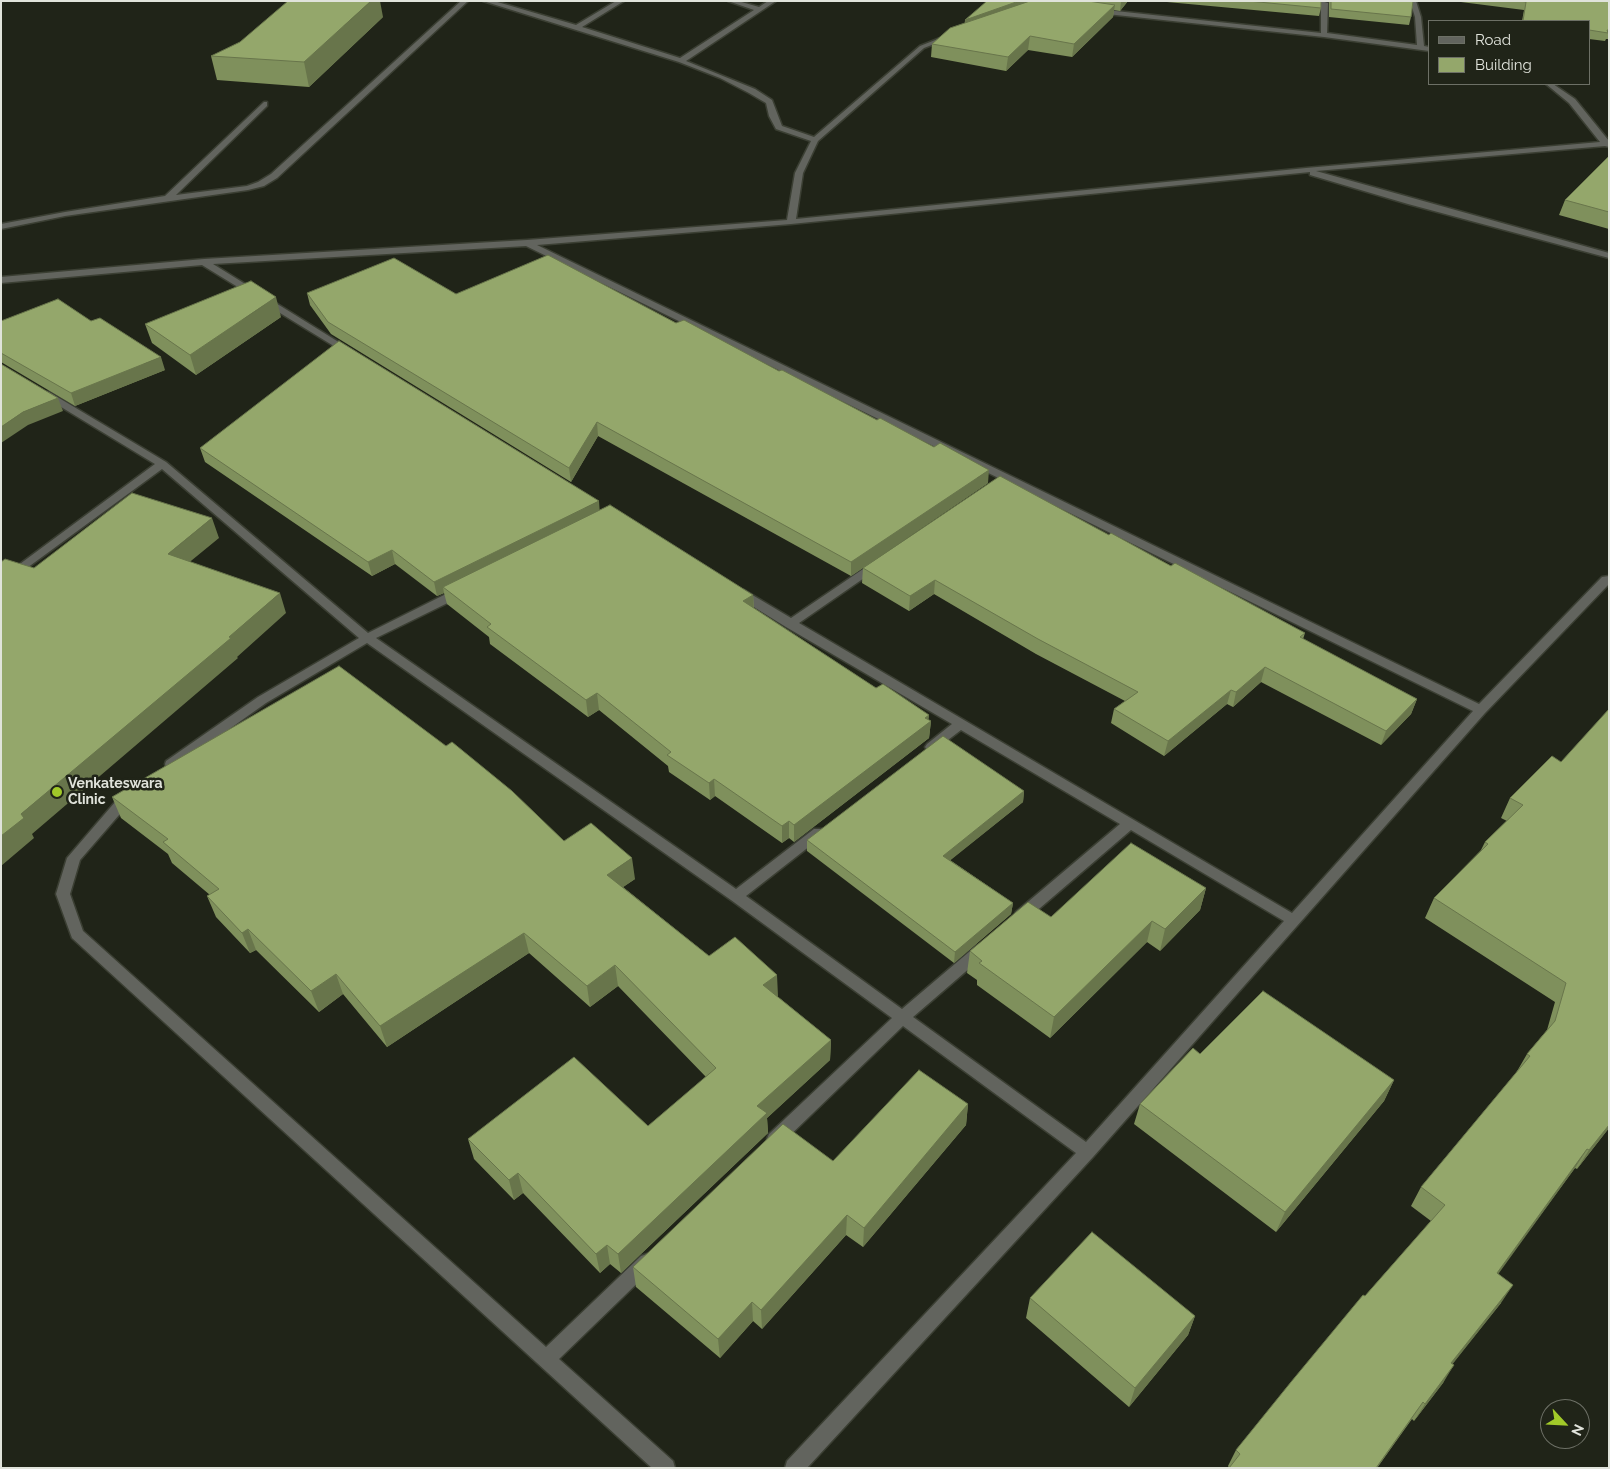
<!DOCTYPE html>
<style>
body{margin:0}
#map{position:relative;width:1610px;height:1469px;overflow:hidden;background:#202418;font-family:Raleway,sans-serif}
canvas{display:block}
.frame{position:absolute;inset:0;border:2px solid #e0e3db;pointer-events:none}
.legend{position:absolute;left:1428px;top:20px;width:162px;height:65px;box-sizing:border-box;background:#202418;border:1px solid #6d7066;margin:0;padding:6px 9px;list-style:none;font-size:15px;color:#e0e3db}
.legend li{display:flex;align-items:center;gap:10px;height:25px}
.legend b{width:25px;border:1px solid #6d7066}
.north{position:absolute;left:1540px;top:1399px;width:50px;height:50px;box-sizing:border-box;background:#202418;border:1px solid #6d7066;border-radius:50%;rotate:115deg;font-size:14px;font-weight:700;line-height:20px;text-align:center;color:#e0e3db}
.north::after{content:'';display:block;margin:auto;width:18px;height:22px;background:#a1c929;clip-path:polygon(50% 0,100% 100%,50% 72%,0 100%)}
</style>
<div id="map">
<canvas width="1610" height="1469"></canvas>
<div class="frame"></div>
<ul class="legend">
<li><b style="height:6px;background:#62645e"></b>Road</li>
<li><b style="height:14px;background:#94a76b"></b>Building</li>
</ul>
<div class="north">N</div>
</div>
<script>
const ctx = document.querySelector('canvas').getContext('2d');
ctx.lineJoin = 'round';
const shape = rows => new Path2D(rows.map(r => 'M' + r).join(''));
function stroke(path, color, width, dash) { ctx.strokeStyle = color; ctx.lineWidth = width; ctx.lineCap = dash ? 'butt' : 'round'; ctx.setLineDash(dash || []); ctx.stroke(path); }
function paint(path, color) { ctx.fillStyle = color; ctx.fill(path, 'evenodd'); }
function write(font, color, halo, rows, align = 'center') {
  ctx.font = font + ' Raleway,sans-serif'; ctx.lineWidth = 5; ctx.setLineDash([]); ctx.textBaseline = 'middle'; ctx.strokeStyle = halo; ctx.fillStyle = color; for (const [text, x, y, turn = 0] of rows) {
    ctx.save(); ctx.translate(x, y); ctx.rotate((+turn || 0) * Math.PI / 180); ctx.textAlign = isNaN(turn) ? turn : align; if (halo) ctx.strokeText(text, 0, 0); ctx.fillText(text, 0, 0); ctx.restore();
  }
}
const service = shape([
 [461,1,468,1,277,178,264,186,248,190,65,216,1,229,1,224,65,212,165,196,264,102,267,102,267,106,176,195,247,186,258,182,271,174,461,1]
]);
const minor = shape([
 [483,1,494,1,576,25,616,1,624,1,582,27,680,58,754,10,728,1,738,1,759,7,768,1,776,1,686,61,755,89,772,100,782,126,814,137,920,46,948,35,952,35,952,37,924,48,818,141,803,173,796,219,1306,168,1600,142,1569,103,1546,84,1553,84,1575,99,1609,141,1609,147,1605,146,1316,171,1609,253,1609,258,1408,204,1310,175,1310,172,791,224,537,245,1479,704,1602,577,1609,576,1609,584,1485,713,1093,1157,807,1468,785,1468,787,1461,1076,1153,903,1026,781,1144,775,1146,769,1144,767,1139,769,1134,892,1018,731,900,367,643,266,703,176,767,166,767,165,764,166,761,258,697,359,638,162,469,1,587,1,578,155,464,43,396,43,392,49,392,166,462,368,633,456,589,464,589,466,592,464,595,376,638,736,889,814,829,824,829,826,832,824,835,746,896,902,1009,976,946,981,944,986,946,988,950,986,954,913,1017,1086,1142,1284,921,1131,830,1026,920,1021,921,1016,920,1014,916,1016,912,1120,824,961,730,935,750,927,750,925,747,927,744,952,724,786,627,736,596,734,593,736,590,744,590,791,618,872,563,880,563,882,565,880,567,799,623,1292,913,1473,711,526,246,213,264,353,351,355,353,350,356,202,265,1,283,1,277,204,259,527,240,787,220,795,173,811,141,776,129,769,116,766,103,749,93,720,78,679,62,483,1],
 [1321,1,1328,3,1327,33,1417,45,1415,17,1410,1,1416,1,1421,17,1424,46,1429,47,1429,51,1324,37,1097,13,1094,11,1097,9,1321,33,1321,1],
 [127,792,132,794,134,797,132,800,80,860,70,894,83,931,546,1347,641,1256,647,1254,653,1256,655,1262,653,1268,559,1359,673,1461,675,1468,652,1468,72,938,56,894,67,858,122,794,127,792]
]);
const wall = shape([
 [987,1,1128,1,1120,11,1114,10,1113,17,1072,57,1028,50,1006,71,931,57,932,44,964,24],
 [1156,1,1321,1,1321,8,1319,16],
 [1329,1,1413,1,1411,17,1409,25,1329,17],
 [1453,1,1609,1,1609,39,1606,39,1605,41,1589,39,1589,21,1522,21,1524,10],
 [383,17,309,87,217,80,211,56],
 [1609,156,1609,229,1559,215,1565,200],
 [307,293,456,294,676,323,988,483,851,576,598,436,571,482,331,334,310,305],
 [281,317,196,375,152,343,145,324],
 [1,321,165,370,75,406,1,362],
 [200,448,600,510,753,595,754,608,876,688,929,715,928,720,931,721,929,738,794,842,789,838,782,843,715,796,710,800,669,772,668,766,599,710,588,717,490,644,489,637,447,604,444,593,437,596,395,564,372,576,205,462],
 [1109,535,1305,633,1303,639,1417,699,1411,714,1381,745,1261,682,1233,707,1227,704,1164,756,1111,723,1114,709,1125,701,1036,654,934,594,909,611,862,583,863,568],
 [1552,756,1609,1128,1577,1169,1575,1168,1498,1273,1501,1303,1452,1364,1443,1383,1414,1421,1412,1419,1377,1468,1229,1468,1228,1466,1236,1450,1365,1296,1431,1221,1411,1206,1421,1187,1516,1073,1527,1054,1547,1030,1555,1002,1425,918,1434,898,1481,850,1485,842,1507,821,1501,818,1510,798],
 [1024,791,1023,802,950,860,1013,903,1011,914,954,963,807,851,807,840],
 [112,797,564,841,635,879,623,887,709,956,777,975,777,996,831,1040,830,1060,767,1118,768,1133,621,1273,610,1264,600,1273,523,1193,514,1200,474,1159,468,1139,648,1126,706,1077,618,986,590,1007,529,953,387,1047,343,994,319,1012,256,950,250,953,216,917,207,896,210,895,172,863,168,854,121,818],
 [1206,888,1200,910,1160,951,1147,942,1050,1038,977,985,977,980,967,973,970,951,1051,917],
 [1200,1054,1394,1080,1384,1101,1276,1232,1134,1124,1140,1104],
 [968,1104,966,1125,863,1247,846,1235,762,1329,753,1321,720,1358,636,1287,633,1267,833,1161],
 [1030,1298,1195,1316,1188,1335,1129,1407,1026,1318]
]);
const shadedWall = shape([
 [371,1,380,1,383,17,309,87,304,62],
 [1019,1,1037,1,964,29,965,20],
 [1122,1,1128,1,1120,11,1121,2],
 [1115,5,1113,17,1072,57,1074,44],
 [1030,36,1028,50,1006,71,1008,57],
 [276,297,281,317,196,375,190,355],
 [161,357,165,370,75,406,71,393],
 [58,398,63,411,28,425,1,443,1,427,23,412],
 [597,422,598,436,571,482,569,468],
 [989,470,988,483,851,576,851,562],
 [599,501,600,515,443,587,444,593,437,596,434,582],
 [212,518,219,538,175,574,168,554],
 [392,550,395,564,372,576,368,562],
 [935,580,934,594,909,611,910,596],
 [280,593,286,613,237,657,238,658,32,834,34,838,1,866,1,836,21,814],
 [753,595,754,612,743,601],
 [1265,667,1261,682,1233,707,1236,692],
 [1231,690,1227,704,1164,756,1168,741],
 [597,693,599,710,588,717,586,700],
 [1417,699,1411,714,1381,745,1386,731],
 [929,715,928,723,931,721,929,738,794,842,794,825],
 [714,779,715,796,710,800,709,783],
 [1024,791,1023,802,942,867,943,856],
 [789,821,789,838,782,843,782,826],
 [632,858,635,879,610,896,607,875],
 [1206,888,1200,910,1160,951,1165,929],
 [1013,903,1011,914,954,963,955,952],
 [1152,921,1147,942,1050,1038,1054,1017],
 [248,929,256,950,250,953,242,933],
 [524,933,529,953,387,1047,380,1026],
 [615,965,618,986,590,1007,587,986],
 [336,974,343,994,319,1012,311,991],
 [777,975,778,996,764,1006,763,985],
 [831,1040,830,1060,767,1118,768,1133,621,1273,618,1254,757,1106],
 [1394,1080,1384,1101,1276,1232,1285,1212],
 [968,1104,966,1125,863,1247,864,1228],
 [1609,1125,1609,1128,1577,1169,1589,1150],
 [1587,1149,1575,1168,1486,1291,1497,1273],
 [518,1173,523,1193,514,1200,509,1180],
 [847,1215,846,1235,762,1329,761,1310],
 [607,1245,610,1264,600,1273,596,1254],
 [1513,1285,1501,1303,1440,1380,1451,1363],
 [752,1302,753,1321,720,1358,718,1339],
 [1195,1316,1188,1335,1129,1407,1135,1388],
 [1454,1365,1443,1383,1414,1421,1425,1404],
 [1423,1402,1377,1468,1376,1468]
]);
const building = shape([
 [288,1,371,1,304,62,211,56,240,42,288,1],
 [987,1,1019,1,965,20,987,1],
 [1030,1,1088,1,1115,5,1074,44,1030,36,1008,57,932,44,950,28,1030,1],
 [1248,1,1321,1,1321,8,1248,1],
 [1331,1,1413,1,1411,17,1331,9,1331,1],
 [1520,1,1609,1,1609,30,1607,30,1608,33,1589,30,1589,21,1523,21,1526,2,1520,1],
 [1609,156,1609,212,1565,200,1609,156],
 [548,255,676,323,684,320,779,371,782,370,877,420,880,418,934,447,940,443,989,470,851,562,597,422,569,468,328,322,307,293,394,258,456,294,548,255],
 [251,281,276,297,190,355,145,324,251,281],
 [58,299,91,321,100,318,161,357,71,393,1,353,1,321,58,299],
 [339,341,599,501,434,582,392,550,368,562,200,448,339,341],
 [1,364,58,398,23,412,1,427,1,364],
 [1000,476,1109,535,1111,533,1171,566,1175,563,1305,633,1300,637,1417,699,1386,731,1265,667,1236,692,1231,690,1168,741,1114,709,1138,692,1038,639,935,580,910,596,863,568,1000,476],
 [132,493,212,518,168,554,280,593,229,637,231,638,21,814,24,818,1,836,1,562,5,559,34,568,132,493],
 [610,505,753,595,743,601,876,688,883,684,929,715,925,718,931,721,794,825,789,821,782,826,714,779,709,783,667,755,671,752,597,693,586,700,487,627,491,624,443,587,610,505],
 [339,666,446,746,452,742,512,791,564,841,591,823,632,858,607,875,709,956,735,937,777,975,763,985,831,1040,757,1106,767,1113,618,1254,607,1245,596,1254,518,1173,509,1180,468,1139,574,1057,648,1126,716,1068,615,965,587,986,524,933,380,1026,336,974,311,991,248,929,242,933,207,896,219,889,163,842,168,839,112,797,339,666],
 [1609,709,1609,1125,1589,1150,1587,1149,1497,1273,1513,1285,1451,1363,1454,1365,1425,1404,1423,1402,1376,1468,1229,1468,1240,1454,1236,1450,1291,1382,1363,1295,1365,1296,1445,1205,1421,1187,1530,1056,1527,1054,1555,1021,1566,983,1434,898,1488,844,1485,842,1523,805,1510,798,1552,756,1561,762,1609,709],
 [943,736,1024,791,943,856,1013,903,955,952,807,840,943,736],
 [1131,843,1206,888,1165,929,1152,921,1054,1017,979,963,982,961,970,951,1028,902,1051,917,1131,843],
 [1263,991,1394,1080,1285,1212,1140,1104,1193,1048,1200,1054,1263,991],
 [919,1070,968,1104,864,1228,847,1215,761,1310,752,1302,718,1339,633,1267,783,1124,833,1161,919,1070],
 [1092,1232,1195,1316,1135,1388,1030,1298,1092,1232]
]);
const markers = [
 [57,792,6,"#a1c929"]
];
const poiNames = [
 ["Venkateswara",68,784],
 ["Clinic",68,800]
];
stroke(service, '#3b3f33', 3);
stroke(minor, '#3b3f33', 3);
paint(service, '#62645e');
paint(minor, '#62645e');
paint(wall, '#7f905c');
paint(shadedWall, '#68754b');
paint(building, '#94a76b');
stroke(building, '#68754b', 1);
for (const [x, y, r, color] of markers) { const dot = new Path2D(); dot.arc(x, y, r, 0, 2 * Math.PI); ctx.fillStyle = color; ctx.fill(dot); stroke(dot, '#202418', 2); }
write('bold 14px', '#e0e3db', '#202418', poiNames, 'left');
</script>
